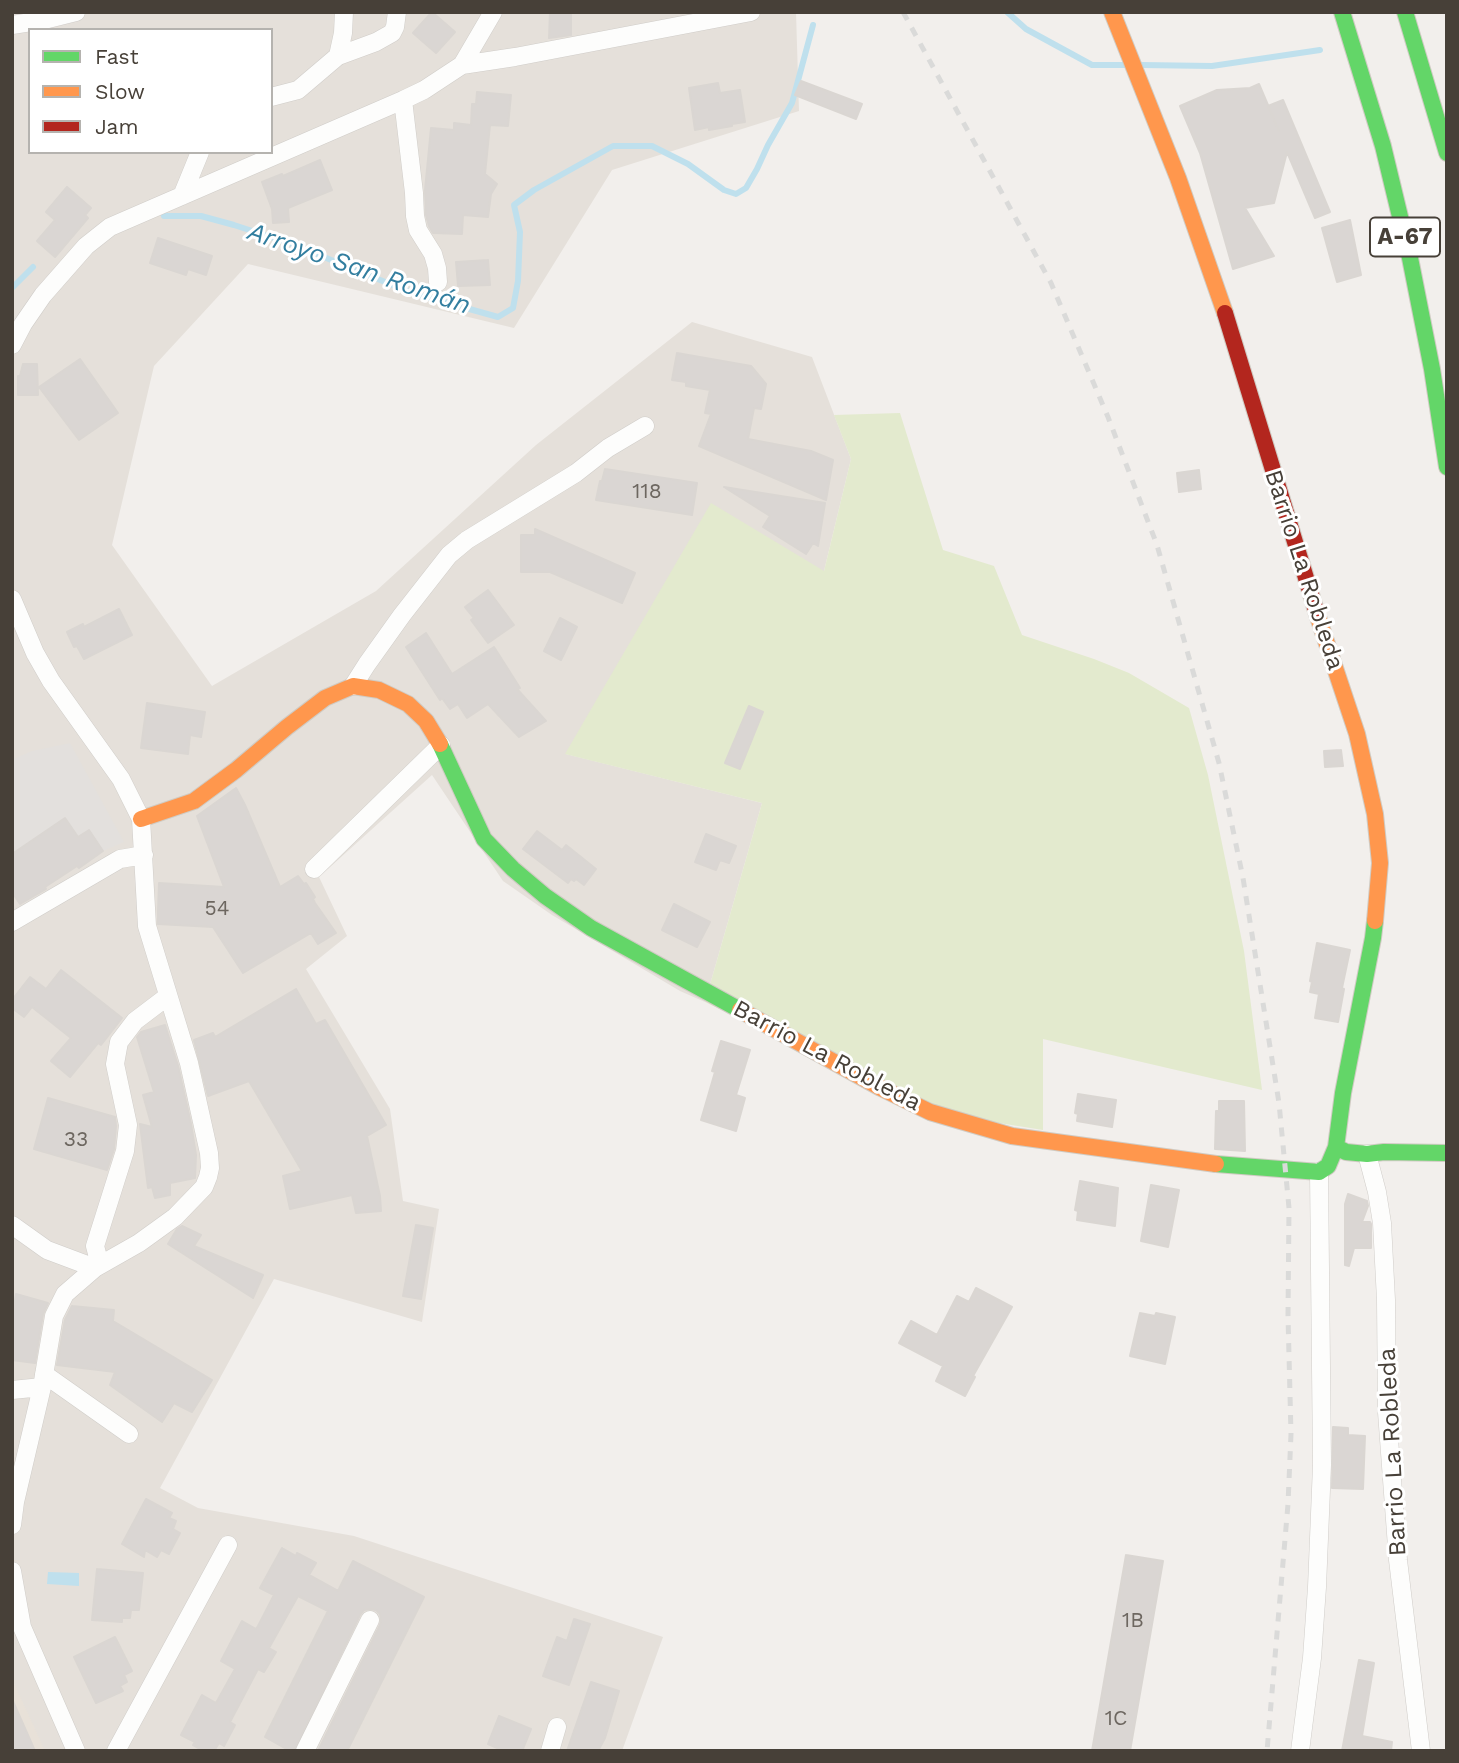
<!DOCTYPE html>
<meta charset="utf-8">
<style>
body{margin:0}
#map{position:relative;width:1459px;height:1763px;overflow:hidden;background:#f2efec;font-family:"Work Sans",sans-serif}
canvas{display:block}
.frame{position:absolute;inset:0;border:14px solid #474038;pointer-events:none}
.legend{position:absolute;left:28px;top:28px;width:245px;height:126px;box-sizing:border-box;background:#fff;border:2px solid #b5b3af;margin:0;padding:9px 12px;list-style:none;font-size:21px;color:#474038}
.legend li{display:flex;align-items:center;gap:14px;height:35px}
.legend b{width:35px;border:2px solid #b5b3af}
</style>
<div id="map">
<canvas width="1459" height="1763"></canvas>
<div class="frame"></div>
<ul class="legend">
<li><b style="height:9px;background:#63d668"></b>Fast</li>
<li><b style="height:9px;background:#ff974d"></b>Slow</li>
<li><b style="height:9px;background:#b3261e"></b>Jam</li>
</ul>
</div>
<script>
const ctx = document.querySelector('canvas').getContext('2d');
ctx.lineJoin = 'round';
function paint(path, color) { ctx.fillStyle = color; ctx.fill(path, 'evenodd'); }
const shape = rows => new Path2D(rows.map(r => 'M' + r).join(''));
function stroke(path, color, width, dash) { ctx.strokeStyle = color; ctx.lineWidth = width; ctx.lineCap = dash ? 'butt' : 'round'; ctx.setLineDash(dash || []); ctx.stroke(path); }
function write(font, color, halo, rows, align = 'center') {
  ctx.font = font + ' "Work Sans",sans-serif'; ctx.lineWidth = 6; ctx.setLineDash([]); ctx.textBaseline = 'middle'; ctx.strokeStyle = halo; ctx.fillStyle = color; for (const [text, x, y, turn = 0] of rows) {
    ctx.save(); ctx.translate(x, y); ctx.rotate((+turn || 0) * Math.PI / 180); ctx.textAlign = isNaN(turn) ? turn : align; if (halo) ctx.strokeText(text, 0, 0); ctx.fillText(text, 0, 0); ctx.restore();
  }
}
const residential = shape([
 [12,12,796,12,799,111,612,170,514,328,248,264,154,366,112,545,212,686,376,591,536,445,692,322,812,357,851,459,824,571,566,754,762,803,705,1002,680,991,552,915,503,881,432,775,319,877,347,936,306,969,390,1109,403,1201,439,1209,422,1322,274,1279,160,1488,198,1508,354,1536,663,1637,622,1751,12,1751],
 [30,30,271,30,271,152,30,152]
]);
const education = shape([
 [12,1679,45,1751,12,1751]
]);
const green = shape([
 [900,413,943,550,994,566,1022,635,1094,659,1129,673,1189,708,1208,775,1244,951,1262,1090,1043,1039,1043,1130,930,1112,705,1002,762,803,565,754,711,503,824,571,851,459,834,415]
]);
const parking = shape([
 [70,743,124,842,103,851,89,830,78,837,64,818,12,854,12,760,32,751]
]);
const water = shape([
 [48,1572,79,1573,79,1586,47,1584]
]);
const stream = shape([
 [1007,12,1026,29,1092,65,1126,65],
 [1141,65,1212,66,1320,50],
 [164,216,201,216,234,225,292,244,412,293,498,317,513,308,518,281,520,232,514,205,534,190,613,146,652,146,688,164,724,190,736,194,746,188,757,169,768,145,792,103,813,25],
 [12,288,33,267]
]);
const building = shape([
 [432,12,455,32,436,53,413,33,432,12],
 [550,12,571,12,571,35,549,38,550,12],
 [801,81,862,104,856,119,795,95,801,81],
 [718,83,720,93,740,90,745,122,732,124,732,126,709,130,709,127,695,130,689,88,718,83],
 [1259,84,1279,131,1268,106,1283,100,1330,212,1315,218,1287,152,1274,203,1245,208,1274,256,1233,269,1200,153,1180,106,1217,90,1250,88,1259,84],
 [477,92,511,95,508,126,490,125,485,174,497,184,491,194,488,217,463,215,462,234,433,233,429,226,426,215,425,190,431,128,454,130,454,123,471,125,472,104,476,104,477,92],
 [320,160,332,190,288,208,289,222,273,223,272,209,262,182,282,174,283,176,320,160],
 [67,187,91,208,85,215,88,218,55,257,37,241,55,220,46,212,67,187],
 [1350,220,1361,275,1337,282,1322,228,1350,220],
 [158,238,212,256,206,275,188,269,186,275,150,263,158,238],
 [488,260,490,285,458,286,456,262,488,260],
 [677,353,751,366,766,384,761,409,754,408,748,439,811,451,833,460,826,500,699,446,711,414,705,413,710,390,686,386,686,382,672,380,677,353],
 [80,359,118,413,79,440,39,387,80,359],
 [23,364,37,364,38,395,18,395,18,376,20,376,23,364],
 [605,469,697,483,692,515,596,500,600,481,602,481,605,469],
 [1199,470,1201,489,1179,492,1177,473,1199,470],
 [724,487,825,503,818,546,813,543,806,554,763,527,770,516,724,487],
 [535,529,635,573,622,603,550,572,521,572,521,535,535,535,535,529],
 [488,590,514,625,488,643,471,620,474,618,465,607,488,590],
 [119,609,132,635,84,659,77,646,74,647,67,632,83,624,84,627,119,609],
 [560,618,577,627,561,660,544,651,560,618],
 [426,633,452,674,494,647,520,688,517,689,546,721,519,737,488,704,467,718,458,704,450,709,442,698,440,700,406,647,426,633],
 [147,703,205,712,201,737,190,735,188,754,141,748,147,703],
 [749,706,763,712,740,769,725,763,749,706],
 [1341,750,1343,766,1325,767,1324,751,1341,750],
 [236,788,245,805,280,887,298,876,304,884,306,883,315,897,313,899,315,903,336,933,318,944,311,933,243,973,213,927,158,924,158,911,159,883,224,887,197,816,236,788],
 [65,818,78,837,89,830,103,851,79,868,77,866,45,887,46,889,20,904,12,892,12,854,65,818],
 [537,831,562,850,566,845,596,869,584,885,576,879,574,881,571,879,568,883,523,849,537,831],
 [706,834,736,846,729,863,720,860,716,870,695,862,706,834],
 [674,904,710,922,697,947,662,930,674,904],
 [1317,943,1350,950,1342,988,1344,989,1338,1022,1315,1018,1319,994,1310,992,1312,982,1310,981,1317,943],
 [61,970,122,1018,101,1045,98,1043,70,1077,51,1061,71,1038,32,1007,24,1017,12,1008,12,1000,30,977,46,989,61,970],
 [296,989,316,1024,325,1020,386,1125,367,1136,380,1196,381,1211,356,1213,352,1195,290,1209,283,1176,302,1171,249,1081,208,1096,194,1040,213,1033,215,1037,296,989],
 [165,1025,178,1066,191,1124,196,1155,195,1178,170,1183,170,1195,155,1198,152,1187,148,1188,140,1124,152,1127,143,1095,154,1092,137,1037,141,1032,165,1025],
 [721,1041,750,1050,736,1095,745,1098,736,1131,701,1120,715,1072,712,1071,721,1041],
 [1078,1094,1116,1100,1112,1127,1077,1121,1078,1114,1075,1113,1078,1094],
 [48,1098,115,1117,116,1126,114,1149,107,1170,34,1149,48,1098],
 [1219,1101,1244,1101,1245,1151,1215,1149,1216,1111,1219,1111,1219,1101],
 [1080,1181,1118,1188,1115,1226,1077,1220,1078,1211,1075,1210,1080,1181],
 [1151,1185,1179,1190,1168,1247,1141,1241,1151,1185],
 [1348,1194,1367,1201,1368,1206,1362,1222,1370,1222,1371,1224,1371,1248,1354,1248,1349,1266,1345,1265,1345,1204,1348,1194],
 [416,1225,433,1228,421,1299,403,1296,416,1225],
 [182,1226,201,1235,194,1246,263,1275,253,1298,168,1244,177,1229,182,1226],
 [976,1288,1012,1307,973,1376,975,1377,965,1396,936,1381,943,1366,899,1343,911,1321,937,1335,957,1296,969,1302,976,1288],
 [16,1294,48,1303,43,1314,35,1363,12,1360,12,1318,16,1294],
 [72,1306,114,1310,113,1321,212,1380,192,1412,174,1403,162,1422,110,1385,115,1372,57,1365,65,1320,72,1306],
 [1140,1313,1155,1316,1156,1313,1175,1317,1165,1364,1130,1356,1140,1313],
 [1333,1427,1348,1428,1348,1435,1365,1436,1363,1489,1332,1488,1333,1427],
 [146,1499,172,1513,169,1518,176,1521,173,1529,180,1533,169,1554,161,1550,157,1557,145,1550,144,1557,122,1544,146,1499],
 [282,1548,296,1556,297,1553,316,1563,309,1575,338,1591,353,1561,424,1597,347,1751,318,1751,380,1625,381,1620,380,1614,376,1610,370,1609,364,1610,360,1615,294,1751,290,1751,265,1737,328,1611,298,1596,269,1648,276,1652,264,1672,258,1669,230,1722,235,1725,224,1746,219,1743,214,1751,204,1751,193,1745,195,1742,181,1735,202,1695,216,1703,235,1669,221,1661,242,1621,256,1629,258,1626,274,1595,260,1588,282,1548],
 [1126,1555,1163,1561,1130,1751,1092,1751,1126,1555],
 [97,1569,143,1573,139,1610,131,1610,130,1618,122,1618,122,1622,92,1620,97,1569],
 [574,1619,590,1624,569,1685,543,1676,557,1637,567,1641,574,1619],
 [115,1637,132,1671,124,1675,127,1682,120,1686,123,1691,96,1703,74,1657,115,1637],
 [1359,1660,1374,1663,1362,1736,1392,1742,1391,1751,1342,1751,1359,1660],
 [591,1682,619,1691,605,1738,598,1751,567,1751,591,1682],
 [12,1699,35,1751,12,1751,12,1699],
 [499,1716,531,1729,522,1751,504,1751,488,1744,499,1716]
]);
const street = shape([
 [12,25,44,20,76,12],
 [338,56,343,33,344,12],
 [462,65,493,12],
 [271,97,298,90,338,56,376,42,392,33,395,27,397,12],
 [403,100,414,193,415,216,418,230,433,254,437,268,438,282],
 [182,196,200,152],
 [12,345,23,324,43,295,86,246,110,227,403,100,424,90,462,65,515,57,751,12],
 [12,599,35,653,51,681,121,779,141,819,147,926,189,1063,209,1153,210,1168,208,1177,204,1187,175,1217,139,1243,95,1268,65,1294,54,1316,42,1387,15,1502,12,1525],
 [353,686,367,664,402,615,449,555,467,540,576,473,608,448,645,426],
 [314,869,441,745],
 [12,922,120,859,144,855],
 [1367,1154,1377,1192,1382,1223,1386,1300,1387,1412,1398,1560,1421,1751],
 [12,1225,47,1250,95,1268],
 [100,1265,95,1246,125,1151,128,1125,115,1064,119,1042,135,1021,168,996],
 [44,1374,129,1434],
 [12,1390,42,1387],
 [12,1571,22,1627,76,1751],
 [116,1751,228,1545],
 [305,1751,370,1620],
 [550,1751,557,1727],
 [1300,1751,1312,1658,1317,1587,1322,1465,1319,1172]
]);
const fast = shape([
 [1342,12,1383,146,1410,258,1432,369,1447,467],
 [1405,12,1447,153],
 [440,744,484,839,513,869,545,896,591,928,740,1010],
 [1336,1147,1346,1152,1367,1154,1384,1152,1447,1153],
 [1216,1164,1319,1172,1328,1166,1336,1147,1343,1093,1373,938,1375,921]
]);
const slow = shape([
 [1112,12,1178,178,1225,313],
 [1317,614,1357,734,1375,814,1380,863,1375,921],
 [141,819,194,801,236,770,287,727,325,698,353,686,379,690,408,704,426,721,440,744],
 [740,1010,881,1088,930,1112,1012,1136,1216,1164]
]);
const jam = shape([
 [1225,313,1317,614]
]);
const rail = shape([
 [903,12,1051,283,1108,417,1157,545,1219,763,1243,878,1279,1103,1289,1208,1288,1316,1291,1434,1288,1504,1267,1751]
]);
const numberNames = [
 ["118",647,492],
 ["54",217,909],
 ["33",76,1140],
 ["1B",1133,1621],
 ["1C",1116,1719]
];
const shields = [
 [1405,237,70]
];
const shieldNames = [
 ["A-67",1405,237]
];
const streetNames = [
 ["Barrio La Robleda",1304,570,72],
 ["Barrio La Robleda",827,1056,28],
 ["Barrio La Robleda",1393,1452,-93]
];
const waterNames = [
 ["Arroyo San Román",359,269,19]
];
paint(residential, '#e5e0da');
paint(education, '#e8e1d8');
paint(green, '#e3eace');
paint(parking, '#e3e0dd');
paint(water, '#bfe0ed');
stroke(stream, '#bfe0ed', 6);
paint(building, '#dad6d3');
stroke(building, '#dad6d2', 2);
stroke(street, '#d0cdc9', 19);
stroke(fast, '#d0cbc3', 18);
stroke(slow, '#d0cbc3', 18);
stroke(jam, '#d0cbc3', 18);
stroke(street, '#fdfdfc', 18);
stroke(fast, '#63d668', 16);
stroke(slow, '#ff974d', 16);
stroke(jam, '#b3261e', 16);
stroke(rail, '#dadad9', 5, [9, 9]);
write('21px', '#6d6760', null, numberNames);
for (const [x, y, w] of shields) { const box = new Path2D(); box.roundRect(x - w / 2, y - 19.5, w, 39, 5); ctx.fillStyle = '#fff'; ctx.fill(box); stroke(box, '#474038', 2); }
write('bold 23px', '#474038', null, shieldNames);
write('24px', '#474038', '#fff', streetNames);
write('italic 26px', '#327e9f', '#fff', waterNames);
</script>
